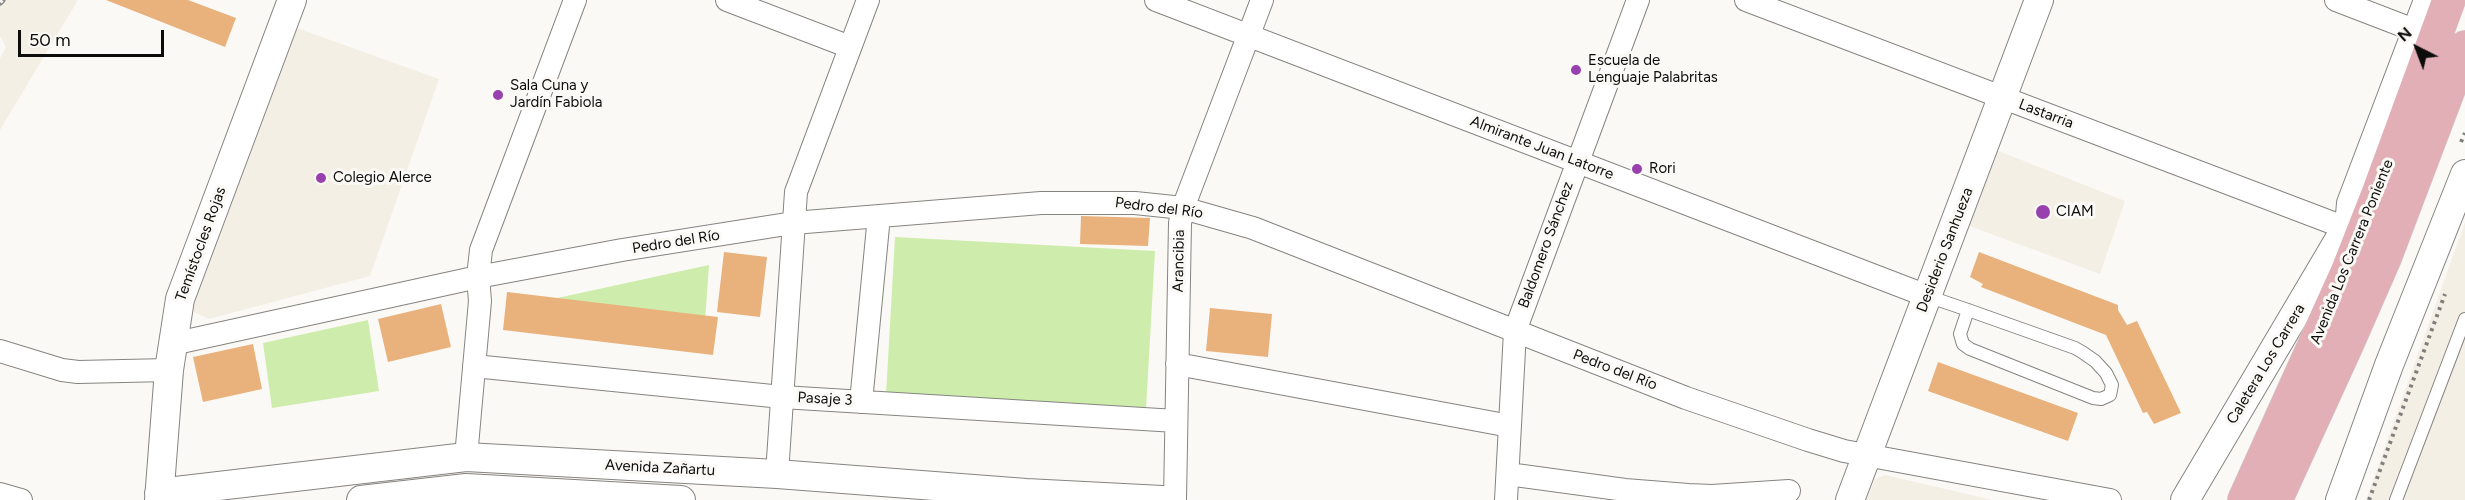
<!DOCTYPE html>
<meta charset="utf-8">
<style>
body{margin:0}
#map{position:relative;width:2465px;height:500px;overflow:hidden;background:#fbf9f5;font-family:Figtree,sans-serif}
canvas{display:block}
.north{position:absolute;left:2387px;top:18px;width:60px;height:60px;-webkit-text-stroke:4px #fbf9f5;paint-order:stroke;rotate:318deg;font-size:16px;font-weight:700;line-height:24px;text-align:center;color:#0c0c0b}
.north::after{content:'';display:block;margin:auto;width:21px;height:27px;background:#0c0c0b;clip-path:polygon(50% 0,100% 100%,50% 72%,0 100%)}
.scale{position:absolute;left:18px;top:30px;width:146px;height:27px;box-sizing:border-box;border:3px solid #0c0c0b;border-top:0;padding-left:8px;font-size:18px;line-height:21px;white-space:nowrap;color:#0c0c0b;-webkit-text-stroke:4px #fbf9f5;paint-order:stroke}
</style>
<div id="map">
<canvas width="2465" height="500"></canvas>
<div class="north">N</div>
<div class="scale">50 m</div>
</div>
<script>
const ctx = document.querySelector('canvas').getContext('2d');
ctx.lineJoin = 'round';
function paint(path, color) { ctx.fillStyle = color; ctx.fill(path, 'evenodd'); }
const shape = rows => new Path2D(rows.map(r => 'M' + r).join(''));
function stroke(path, color, width, dash) { ctx.strokeStyle = color; ctx.lineWidth = width; ctx.lineCap = dash ? 'butt' : 'round'; ctx.setLineDash(dash || []); ctx.stroke(path); }
function write(font, color, halo, rows, align = 'center') {
  ctx.font = font + ' Figtree,sans-serif'; ctx.lineWidth = 6; ctx.setLineDash([]); ctx.textBaseline = 'middle'; ctx.strokeStyle = halo; ctx.fillStyle = color; for (const [text, x, y, turn = 0] of rows) {
    ctx.save(); ctx.translate(x, y); ctx.rotate((+turn || 0) * Math.PI / 180); ctx.textAlign = isNaN(turn) ? turn : align; if (halo) ctx.strokeText(text, 0, 0); ctx.fillText(text, 0, 0); ctx.restore();
  }
}
const built = shape([
 [0,0,78,0,0,130,0,58,6,47,0,36],
 [294,27,439,79,370,276,209,319,187,309],
 [1991,148,2125,201,2100,274,1961,223],
 [2465,222,2465,500,2366,500],
 [1885,475,1993,500,1867,500,1875,479]
]);
const green = shape([
 [895,237,1155,251,1146,409,886,395],
 [709,265,705,322,539,302],
 [368,320,379,391,272,408,263,343]
]);
const building = shape([
 [106,0,188,0,236,18,225,47],
 [1081,216,1150,218,1148,246,1080,244],
 [724,252,767,257,760,317,717,312],
 [1979,252,2118,305,2118,310,2127,325,2137,321,2181,413,2154,424,2147,412,2143,413,2106,335,1981,287,1983,284,1970,277],
 [507,292,718,317,713,355,503,330],
 [441,304,451,347,388,362,378,319],
 [1210,308,1272,314,1268,357,1206,351],
 [253,344,262,389,203,402,193,357],
 [1938,362,2078,413,2068,441,1928,391]
]);
const path = shape([
 [2461,142,2465,133],
 [2369,500,2445,294]
]);
const service = shape([
 [1927,296,1968,310,2075,348,2082,352,2095,361,2106,373,2112,385,2110,395,2101,399,2093,398,1970,349,1963,344,1960,334,1968,310],
 [2396,500,2465,319]
]);
const minor = shape([
 [727,0,850,47],
 [1156,0,1927,296],
 [1746,0,2346,228,2348,203,2425,0],
 [2336,0,2414,30],
 [172,344,478,277,622,250,793,223,1041,203,1135,203,1183,208,1253,228,1686,398,1808,440,1844,451,2110,500],
 [0,351,62,370,78,372,169,370],
 [1177,364,1510,426],
 [474,366,782,397,1176,421],
 [861,402,879,216],
 [466,457,480,301,478,277,481,250,575,0],
 [777,474,796,192,868,0],
 [1508,474,1625,490,1688,495,1712,496,1789,491],
 [0,494,21,500],
 [1175,500,1180,223,1183,208,1262,0],
 [1506,500,1515,331,1638,0]
]);
const tertiary = shape([
 [159,493,466,457,777,474,1026,493,1162,500],
 [159,500,169,370,180,299,292,0],
 [361,500,466,488,681,500],
 [1850,500,2039,0],
 [2185,500,2346,228],
 [2340,500,2389,365,2465,174]
]);
const primary = shape([
 [2244,500,2348,270,2379,191,2449,0],
 [2276,500,2347,345,2385,258,2465,47]
]);
const rail = shape([
 [0,2,2,0]
]);
const markers = [
 [1576,70,6,"#9840ad"],
 [498,95,6,"#9840ad"],
 [1637,169,6,"#9840ad"],
 [321,178,6,"#9840ad"],
 [2043,212,8,"#9840ad"]
];
const poiNames = [
 ["Escuela de",1588,61],
 ["Lenguaje Palabritas",1588,78],
 ["Sala Cuna y",510,86],
 ["Jardín Fabiola",510,103],
 ["Rori",1649,169],
 ["Colegio Alerce",333,178],
 ["CIAM",2056,212]
];
const streetNames = [
 ["Lastarria",2046,114,21],
 ["Almirante Juan Latorre",1542,148,21],
 ["Pedro del Río",1159,208,7],
 ["Pedro del Río",676,242,-9],
 ["Temístocles Rojas",201,244,-70],
 ["Baldomero Sánchez",1546,245,-70],
 ["Desiderio Sanhueza",1945,250,-69],
 ["Avenida Los Carrera Poniente",2352,252,-68],
 ["Arancibia",1179,261,-89],
 ["Caletera Los Carrera",2266,364,-59],
 ["Pedro del Río",1615,370,21],
 ["Pasaje 3",825,399,3],
 ["Avenida Zañartu",660,468,3]
];
paint(built, '#f4efe4');
paint(green, '#ceedac');
paint(building, '#e9b17c');
stroke(service, '#868481', 14);
stroke(minor, '#868481', 24);
stroke(tertiary, '#868481', 30);
stroke(primary, '#d3d3d3', 34);
stroke(path, '#807f7d', 4, [3, 4.5]);
stroke(service, '#fff', 12);
stroke(minor, '#fff', 22);
stroke(tertiary, '#fff', 28);
stroke(primary, '#e1afb5', 33);
stroke(rail, '#898886', 7);
stroke(rail, '#fbf9f5', 4.5, [14]);
for (const [x, y, r, color] of markers) { const dot = new Path2D(); dot.arc(x, y, r, 0, 2 * Math.PI); ctx.fillStyle = color; ctx.fill(dot); stroke(dot, '#fbf9f5', 2); }
write('15px', '#0c0c0b', '#fbf9f5', poiNames, 'left');
write('15px', '#0c0c0b', '#fbf9f5', streetNames);
</script>
